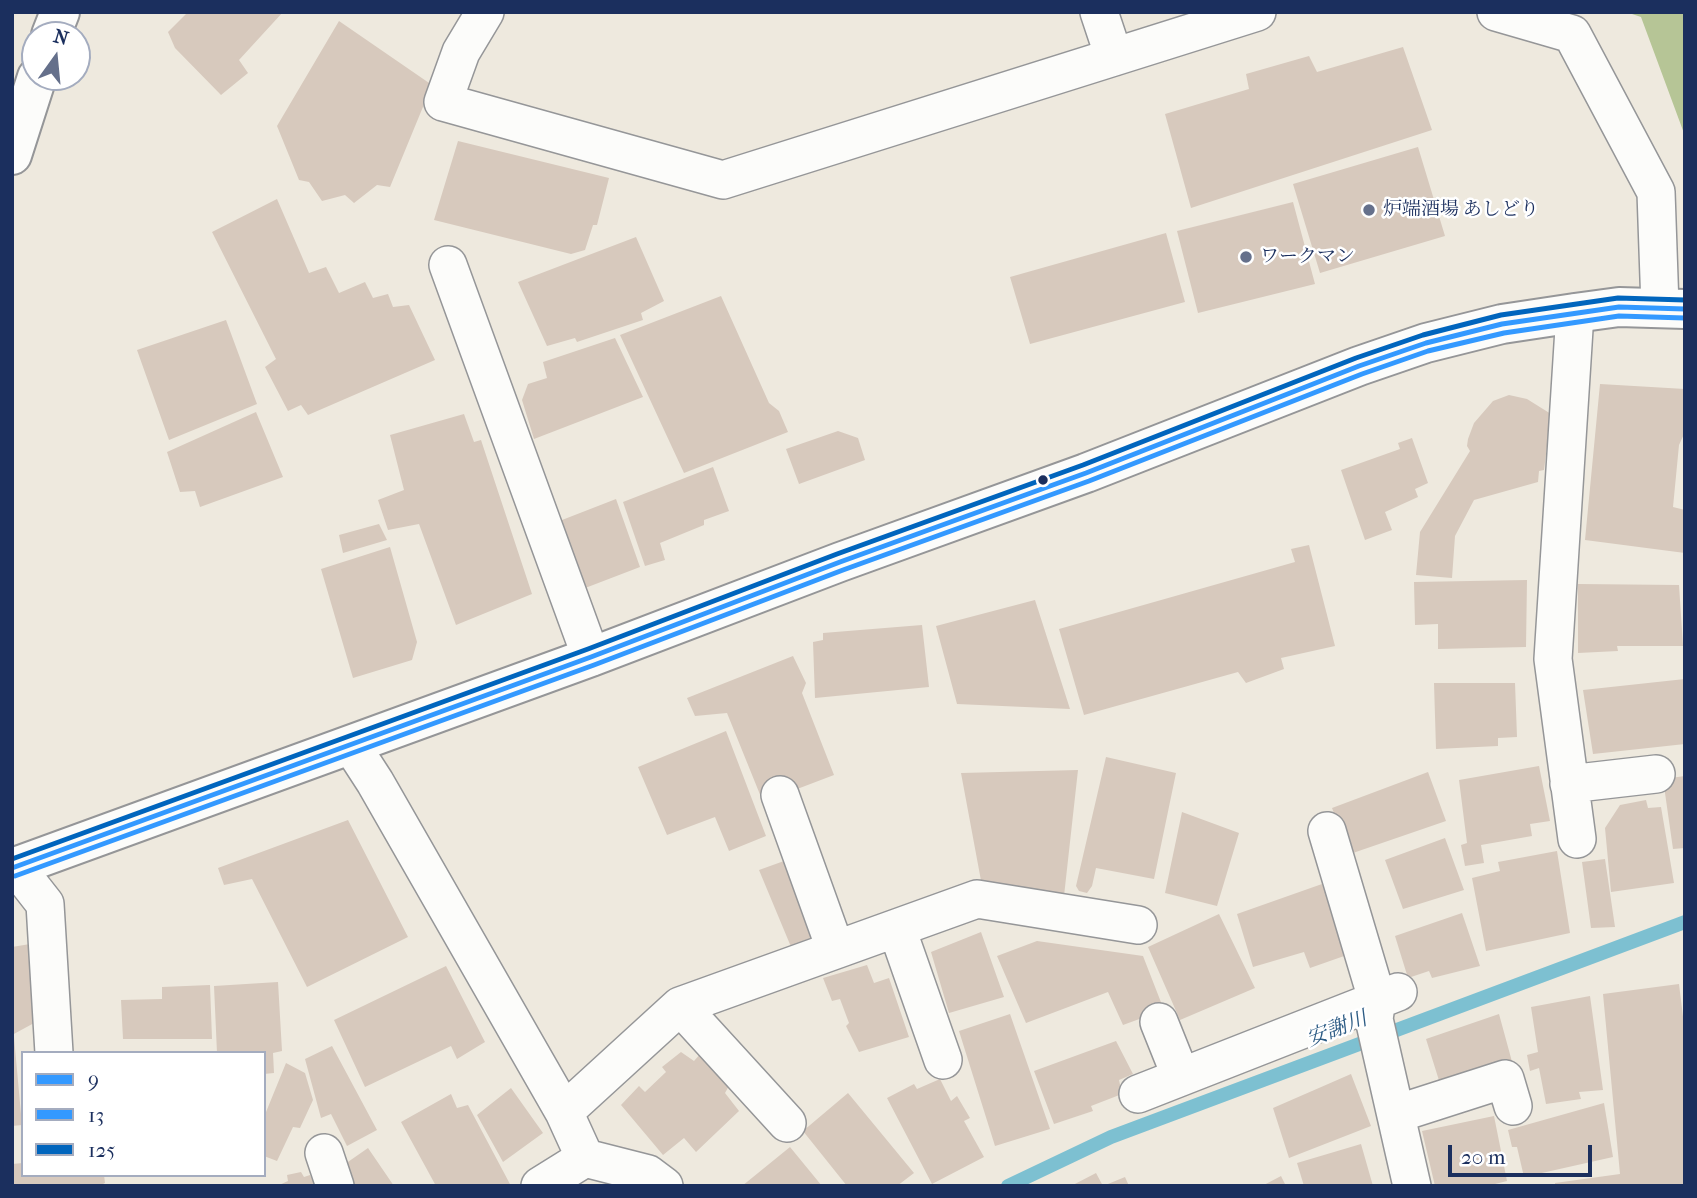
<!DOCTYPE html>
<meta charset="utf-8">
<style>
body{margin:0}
#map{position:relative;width:1697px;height:1198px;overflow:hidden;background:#eee9de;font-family:"IM FELL French Canon",serif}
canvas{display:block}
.frame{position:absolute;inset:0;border:14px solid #1b2f5e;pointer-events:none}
.legend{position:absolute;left:21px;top:1051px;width:245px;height:126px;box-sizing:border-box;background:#fff;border:2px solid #a4acbf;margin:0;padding:9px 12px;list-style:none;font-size:21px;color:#1b2f5e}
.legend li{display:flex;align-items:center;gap:14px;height:35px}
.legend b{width:35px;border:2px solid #a4acbf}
.north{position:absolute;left:21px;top:21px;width:70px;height:70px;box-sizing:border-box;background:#fff;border:2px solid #a4acbf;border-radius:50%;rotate:15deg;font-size:19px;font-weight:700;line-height:28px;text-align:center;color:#1b2f5e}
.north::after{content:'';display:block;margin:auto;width:24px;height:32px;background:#65708b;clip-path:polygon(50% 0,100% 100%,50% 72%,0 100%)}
.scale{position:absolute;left:1448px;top:1145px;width:144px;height:32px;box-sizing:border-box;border:4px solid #1b2f5e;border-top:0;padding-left:9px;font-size:21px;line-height:24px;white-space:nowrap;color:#1b2f5e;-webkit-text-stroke:5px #fff;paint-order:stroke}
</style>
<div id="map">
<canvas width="1697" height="1198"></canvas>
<div class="frame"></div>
<ul class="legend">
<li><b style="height:9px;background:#39f"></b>9</li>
<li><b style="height:9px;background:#39f"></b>13</li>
<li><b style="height:9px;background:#0065bd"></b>125</li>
</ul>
<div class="north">N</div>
<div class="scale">20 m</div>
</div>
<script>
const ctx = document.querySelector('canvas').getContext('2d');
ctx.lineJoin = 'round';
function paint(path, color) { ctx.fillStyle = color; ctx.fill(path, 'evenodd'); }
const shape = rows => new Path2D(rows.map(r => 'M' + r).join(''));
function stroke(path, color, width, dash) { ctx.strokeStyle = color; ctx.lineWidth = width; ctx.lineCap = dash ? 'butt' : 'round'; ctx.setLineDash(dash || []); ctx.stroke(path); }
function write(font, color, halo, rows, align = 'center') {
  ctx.font = font + ' "IM FELL French Canon","Noto Serif JP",serif'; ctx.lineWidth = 5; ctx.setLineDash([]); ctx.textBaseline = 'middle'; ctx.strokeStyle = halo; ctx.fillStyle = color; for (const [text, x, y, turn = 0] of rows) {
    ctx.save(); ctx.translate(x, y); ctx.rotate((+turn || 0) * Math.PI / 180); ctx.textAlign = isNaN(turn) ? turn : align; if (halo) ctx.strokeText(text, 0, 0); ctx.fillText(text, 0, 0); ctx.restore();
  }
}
const forest = shape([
 [1626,12,1685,12,1685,136,1641,17]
]);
const stream = shape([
 [1008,1186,1111,1137,1685,922]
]);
const building = shape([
 [188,12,283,12,239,60,248,73,221,95,175,48,168,32],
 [339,21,432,85,390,187,377,185,354,203,345,195,322,201,309,182,299,180,277,126],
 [1403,47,1432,130,1191,208,1165,114,1249,89,1246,74,1309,56,1317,72],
 [458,141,609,178,597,225,593,225,585,250,571,254,434,220],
 [1418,147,1445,236,1320,273,1293,184],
 [277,199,309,273,326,267,339,293,365,282,373,298,388,294,393,307,409,305,435,360,308,415,301,405,288,411,265,367,276,359,212,232],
 [1293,202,1315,284,1198,313,1177,231],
 [1166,233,1185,302,1030,344,1010,277],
 [636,237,664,301,641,313,643,320,577,342,575,338,547,346,518,282],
 [721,296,769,403,779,411,788,432,684,473,620,335],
 [226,320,257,404,169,440,137,350],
 [615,338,643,397,534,439,522,400,528,384,547,378,543,362],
 [1600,384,1685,389,1685,432,1679,445,1673,507,1685,510,1685,553,1585,540],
 [1509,395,1527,399,1551,414,1544,470,1539,471,1538,482,1474,500,1455,536,1452,578,1416,575,1420,532,1470,451,1467,446,1468,439,1474,423,1493,401],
 [256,412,283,477,200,507,195,491,180,492,167,452],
 [464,414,474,442,481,440,532,594,456,625,419,524,388,530,378,500,404,490,390,435],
 [838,431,858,438,865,460,799,484,786,449],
 [1412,438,1428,483,1415,489,1418,497,1385,512,1392,530,1365,540,1341,470,1400,449,1398,443],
 [713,467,729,511,704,520,704,525,660,543,665,560,645,566,623,502],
 [616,499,640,567,580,590,560,538,562,520],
 [379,524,387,540,343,553,339,535],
 [1309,545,1335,646,1281,658,1284,669,1246,683,1238,672,1084,715,1059,629,1295,562,1291,549],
 [390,547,417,642,412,660,353,678,321,569],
 [1527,580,1526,647,1438,649,1438,624,1415,625,1414,582],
 [1578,584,1679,585,1683,646,1617,646,1618,651,1578,653],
 [1035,600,1070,709,957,704,936,626],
 [922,625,929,687,815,698,813,642,823,640,823,633],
 [793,656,806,683,802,693,834,775,763,802,727,713,695,716,687,698],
 [1685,679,1685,744,1593,754,1583,690],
 [1434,683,1515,683,1517,737,1498,738,1498,746,1436,749],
 [726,731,766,836,729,851,715,817,667,835,638,767],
 [1106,757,1176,773,1154,879,1096,868,1092,886,1087,893,1079,891,1076,886],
 [1539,766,1550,821,1530,824,1532,836,1481,845,1484,863,1465,866,1461,845,1467,843,1459,780],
 [1078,770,1064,896,982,886,961,773],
 [1428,772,1446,821,1350,854,1332,808],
 [1685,776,1685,848,1673,849,1663,779],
 [1646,800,1648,808,1661,807,1674,883,1611,892,1605,828,1620,805],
 [1182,812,1239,833,1217,906,1165,893],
 [348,820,408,937,307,987,252,879,224,885,218,868],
 [1445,838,1464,890,1403,909,1385,860],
 [1557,851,1570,933,1486,951,1472,878,1500,871,1498,862],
 [1605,859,1615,927,1591,928,1582,862],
 [784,861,815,947,794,954,759,870],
 [1322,884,1347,955,1310,968,1304,952,1253,967,1237,914],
 [1462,913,1480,966,1432,978,1429,971,1408,978,1395,936],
 [1219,914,1255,988,1180,1020,1148,947],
 [981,932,1004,997,949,1013,931,952],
 [1037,941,1143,956,1164,1010,1123,1025,1108,992,1026,1023,997,956],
 [42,942,47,1016,12,1035,12,947],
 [867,965,874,983,889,978,909,1037,859,1052,846,1026,849,1023,840,999,832,1001,823,978],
 [446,966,485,1042,457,1059,451,1046,365,1087,334,1020],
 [278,982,282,1051,273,1053,274,1073,264,1074,264,1053,217,1053,214,986],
 [1679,984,1685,1033,1685,1186,1555,1186,1555,1183,1620,1174,1603,994],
 [210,985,212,1039,123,1039,121,1000,162,999,162,987],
 [1590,996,1603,1090,1579,1092,1581,1099,1546,1104,1539,1068,1530,1071,1527,1055,1538,1052,1531,1007],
 [1010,1014,1050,1129,995,1146,959,1031],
 [1499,1014,1514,1069,1442,1090,1426,1039],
 [12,1037,14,1037,22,1125,12,1126],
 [1116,1041,1133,1074,1119,1080,1122,1094,1091,1106,1093,1111,1054,1124,1034,1071],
 [332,1046,377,1130,347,1146,331,1114,321,1118,305,1059],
 [681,1052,694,1061,702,1052,730,1084,725,1093,739,1111,696,1152,684,1138,663,1155,621,1105,639,1086,645,1092,666,1072,662,1067],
 [286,1063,305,1073,313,1100,300,1128,293,1127,277,1161,264,1156,264,1117],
 [1351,1074,1371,1126,1289,1158,1273,1108],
 [940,1079,951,1101,957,1096,970,1118,964,1121,984,1157,932,1184,887,1098,914,1084,917,1089],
 [511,1088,543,1133,503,1162,477,1115],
 [848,1093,914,1173,897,1186,847,1186,803,1131],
 [451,1094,457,1108,468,1105,511,1186,436,1186,401,1122],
 [1604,1103,1613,1157,1524,1177,1517,1147,1512,1147,1508,1130],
 [1494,1116,1507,1181,1487,1186,1435,1186,1422,1131],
 [1361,1144,1373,1186,1304,1186,1297,1163],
 [790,1147,822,1186,742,1186],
 [368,1148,394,1186,351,1186,345,1164],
 [23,1163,23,1175,104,1175,105,1183,99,1186,12,1186,12,1164],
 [301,1172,304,1177,310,1175,315,1186,277,1186,288,1181,287,1175],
 [1096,1173,1103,1186,1125,1177,1129,1186,1071,1186],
 [1281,1176,1286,1186,1262,1186]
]);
const street = shape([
 [485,12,461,52,443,102,723,180,1257,12],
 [1099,12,1114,57],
 [1496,12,1572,34,1656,192,1660,307],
 [448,265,591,657],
 [1575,313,1553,659,1577,839],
 [351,745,375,782,564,1112,585,1158],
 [1569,784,1656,774],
 [780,795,835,948],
 [1327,831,1377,999,1374,1019,1412,1186],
 [16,867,45,904,54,1053],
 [897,929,943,1060],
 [680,1006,787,1123],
 [1159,1022,1181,1077],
 [1138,1094,1398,992],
 [564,1112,680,1006,977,899,1138,925],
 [1396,1114,1505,1079,1513,1106],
 [324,1153,335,1186],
 [540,1186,585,1158,648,1174,664,1186]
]);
const secondary = shape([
 [51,35,60,12],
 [12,155,37,77],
 [12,868,591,657,840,562,1086,473,1359,366,1426,343,1502,324,1575,313,1619,307,1685,309]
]);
const bus1 = shape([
 [12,868,591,657,840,562,1086,473,1359,366,1426,343,1502,324,1619,307,1685,309]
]);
const bus2 = shape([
 [15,876,594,665,843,570,1089,481,1362,374,1428,351,1504,333,1619,316,1685,318]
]);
const bus3 = shape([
 [12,859,588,649,837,554,1083,465,1356,358,1423,335,1501,315,1618,298,1685,300]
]);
const markers = [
 [1369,210,7,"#65708b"],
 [1246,257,7,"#65708b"],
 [1043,480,6,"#1b2f5e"]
];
const poiNames = [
 ["炉端酒場 あしどり",1383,210],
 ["ワークマン",1260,257]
];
const waterNames = [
 ["安謝川",1337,1030,-21]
];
paint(forest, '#b6c596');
stroke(stream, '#7dc0d1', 14);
paint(building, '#d7c9bd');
stroke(street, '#959698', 40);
stroke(secondary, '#959698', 42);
stroke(street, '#fcfcfa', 37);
stroke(secondary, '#fcfcfa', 38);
stroke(bus1, '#39f', 5);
stroke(bus2, '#39f', 5);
stroke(bus3, '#0065bd', 5);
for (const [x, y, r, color] of markers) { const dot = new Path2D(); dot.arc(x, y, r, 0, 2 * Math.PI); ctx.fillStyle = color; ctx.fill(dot); stroke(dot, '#fff', 2.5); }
write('19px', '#1b2f5e', '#fff', poiNames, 'left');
write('italic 21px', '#2c5b84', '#fff', waterNames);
</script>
